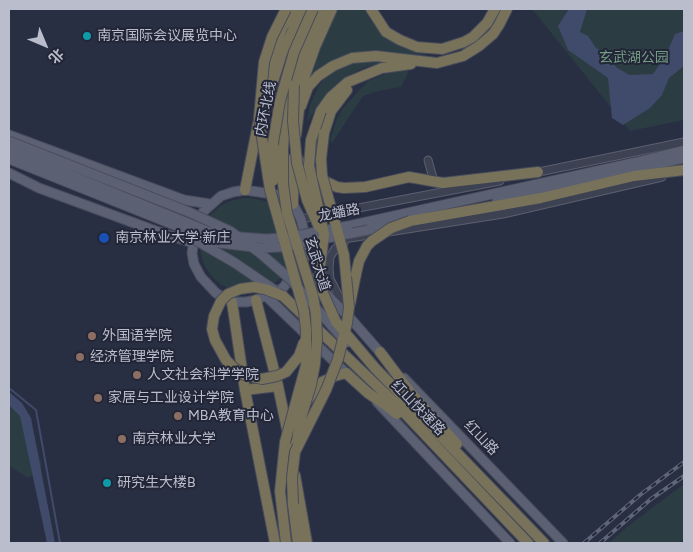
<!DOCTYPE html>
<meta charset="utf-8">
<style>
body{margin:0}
#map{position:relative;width:693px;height:552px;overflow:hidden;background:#292f42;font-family:Figtree,"Noto Sans SC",sans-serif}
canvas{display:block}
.frame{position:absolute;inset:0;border:10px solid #babecc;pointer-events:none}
.north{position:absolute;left:20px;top:20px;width:50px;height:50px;-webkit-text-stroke:4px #222637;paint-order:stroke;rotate:135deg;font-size:14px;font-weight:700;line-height:20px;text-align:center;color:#babecc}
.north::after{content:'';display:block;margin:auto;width:18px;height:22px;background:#babecc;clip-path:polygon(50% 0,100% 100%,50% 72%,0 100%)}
</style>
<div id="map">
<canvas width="693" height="552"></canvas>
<div class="frame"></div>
<div class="north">北</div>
</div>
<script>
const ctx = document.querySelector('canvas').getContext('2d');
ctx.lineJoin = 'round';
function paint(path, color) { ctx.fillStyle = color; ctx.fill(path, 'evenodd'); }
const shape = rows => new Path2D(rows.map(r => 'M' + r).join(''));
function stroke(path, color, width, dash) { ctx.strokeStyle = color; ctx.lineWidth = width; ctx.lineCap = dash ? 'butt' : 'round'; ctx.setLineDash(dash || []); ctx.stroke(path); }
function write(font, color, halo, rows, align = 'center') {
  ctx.font = font + ' Figtree,"Noto Sans SC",sans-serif'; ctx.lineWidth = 4; ctx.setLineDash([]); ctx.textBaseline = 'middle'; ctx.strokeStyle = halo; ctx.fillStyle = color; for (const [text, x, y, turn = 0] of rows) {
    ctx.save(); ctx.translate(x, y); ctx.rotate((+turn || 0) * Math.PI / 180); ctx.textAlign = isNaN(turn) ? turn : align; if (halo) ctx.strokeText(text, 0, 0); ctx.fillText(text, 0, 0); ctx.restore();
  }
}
const green = shape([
 [338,9,364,9,371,21,387,37,403,47,413,50,427,51,428,54,411,55,377,50,354,53,335,60,315,74,312,72,313,68,318,54],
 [532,9,684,9,684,120,630,131],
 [368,60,382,60,390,63,380,63,366,67,351,74,328,92,307,122,310,105,318,87,324,79,340,68,353,63],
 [405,70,407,70,408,73,401,87,378,91,363,96,332,143,330,140,337,119,343,108,368,81,390,72],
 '200 245a47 47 0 1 1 94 0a47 47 0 1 1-94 0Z',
 [9,394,29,415,42,467,28,478,9,466],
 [684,484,684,540,677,543,609,543,627,527]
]);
const water = shape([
 [569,9,587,9,580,32,588,36,596,48,608,54,616,67,629,75,653,74,666,55,675,34,684,31,684,66,669,78,662,95,650,108,623,125,612,118,608,78,568,50,558,26],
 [9,392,22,403,31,418,55,543,47,543,20,416,9,405]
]);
const stream = shape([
 [9,388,36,410,60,543]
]);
const minor = shape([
 [428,160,433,178],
 [534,173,684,142],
 [301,219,500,181],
 [337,240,503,214,662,177],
 [344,243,335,249,330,257,329,269,330,279,347,312]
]);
const major = shape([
 [9,135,184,200,210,204],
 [9,173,39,188,156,231,193,243],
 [245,190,279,195,293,204,301,219,307,244,305,257,283,288,256,300,246,302,232,302,216,293,201,277,194,264,192,253,197,223,203,212,221,196,233,192,245,190],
 [497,201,684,158],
 [348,226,637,162,684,150],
 [368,230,396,224],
 [299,267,351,319,385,358],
 [266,296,346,373],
 [404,378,563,543],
 [377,402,510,543]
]);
const highway = shape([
 [371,9,386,32,400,40,417,47,442,49,464,42,473,37,487,23,495,9],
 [265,92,274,50,282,28,294,9],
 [301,106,308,87,318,76,333,66,352,58,376,56,437,63,463,56,479,46,493,34,499,25,507,9],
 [321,111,331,97,348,82,382,68,411,64],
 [261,120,282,53,303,9],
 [324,133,331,111,347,90],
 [296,135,302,84,315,47,332,9],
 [283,147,287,114,298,68,323,9],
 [296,156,302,166,320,179,337,187,344,188,365,187,409,177,443,183,538,172],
 [245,190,259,119],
 [293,204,294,157],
 [410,221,541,198,634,176,684,170],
 [283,296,397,405,528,543],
 [256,300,278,386,288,434],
 [232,302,245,390,275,543],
 [350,304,356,274],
 [380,352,411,393,457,444],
 [375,368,544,543],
 [245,390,278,386],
 [307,401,322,382,335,376,346,373,368,393,387,406,397,414],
 [285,442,280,491,286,543],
 [291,449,296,430],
 [295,475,307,543],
 [293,504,298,543]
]);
const rail = shape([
 [584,543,640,495,684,462],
 [600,543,651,499,684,476]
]);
const majorBridge = shape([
 [9,141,189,212,230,231,260,253,290,279,347,343],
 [9,150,207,231,227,236,267,239,290,237,348,226],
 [9,159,219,243,261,248,281,247,368,230],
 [192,238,235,263,276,291]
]);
const highwayBridge = shape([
 [294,85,293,121,297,163,307,200,319,227],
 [321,111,311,140,309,166,324,234,320,268,323,293,336,322,375,368],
 [283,147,283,184,287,213,313,296,316,314,317,339,315,364,311,385,300,421,297,441],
 [273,181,273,143,280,101,294,52,313,9],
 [356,274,359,261,367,246,372,241,391,228,410,221],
 [283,296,265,289,254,287,240,289,228,294,221,301,214,316,212,329,215,340,226,360,234,368,244,375,262,379,277,376,286,372,299,356,304,342],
 [285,442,306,365,306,330,304,311,270,190,259,118,264,62,272,37,286,9],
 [293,504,292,478,295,452,326,390,338,359,347,323,349,307,344,255,322,175,321,159,324,133]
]);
const markers = [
 [87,36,5,"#0f9aa8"],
 [104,238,6,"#1a4fb4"],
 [92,336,5,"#8d6e63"],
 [80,357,5,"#8d6e63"],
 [137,375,5,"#8d6e63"],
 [98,398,5,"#8d6e63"],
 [178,416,5,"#8d6e63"],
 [122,439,5,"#8d6e63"],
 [107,483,5,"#0f9aa8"]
];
const poiNames = [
 ["南京国际会议展览中心",97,36],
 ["南京林业大学·新庄",115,238],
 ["外国语学院",102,336],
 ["经济管理学院",90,357],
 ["人文社会科学学院",147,375],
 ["家居与工业设计学院",108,398],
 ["MBA教育中心",188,416],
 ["南京林业大学",132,439],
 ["研究生大楼B",117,483]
];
const parkNames = [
 ["玄武湖公园",634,58]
];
const streetNames = [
 ["内环北线",266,109,-79],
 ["龙蟠路",339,213,-11],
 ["玄武大道",317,264,73],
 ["红山快速路",418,408,46],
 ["红山路",481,438,46]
];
paint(green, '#2b3c43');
paint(water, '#404a6a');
stroke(stream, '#404a6a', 2);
stroke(minor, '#5b5f6f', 9);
stroke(major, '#474b5b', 11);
stroke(highway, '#484c5c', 12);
stroke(minor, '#3d4252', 7);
stroke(major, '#5b6072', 9);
stroke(highway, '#78725a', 10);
stroke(rail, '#5f6579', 4);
stroke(rail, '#222637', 2, [5.5]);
stroke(majorBridge, '#474b5b', 11, []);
stroke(highwayBridge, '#484c5c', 12, []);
stroke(majorBridge, '#5b6072', 9);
stroke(highwayBridge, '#78725a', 10);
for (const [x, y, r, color] of markers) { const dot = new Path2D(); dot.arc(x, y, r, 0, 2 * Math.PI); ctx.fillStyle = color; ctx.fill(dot); stroke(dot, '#222637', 2); }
write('14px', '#babecc', '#222637', poiNames, 'left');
write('14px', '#739b84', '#222637', parkNames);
write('14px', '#babecc', '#222637', streetNames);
</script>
